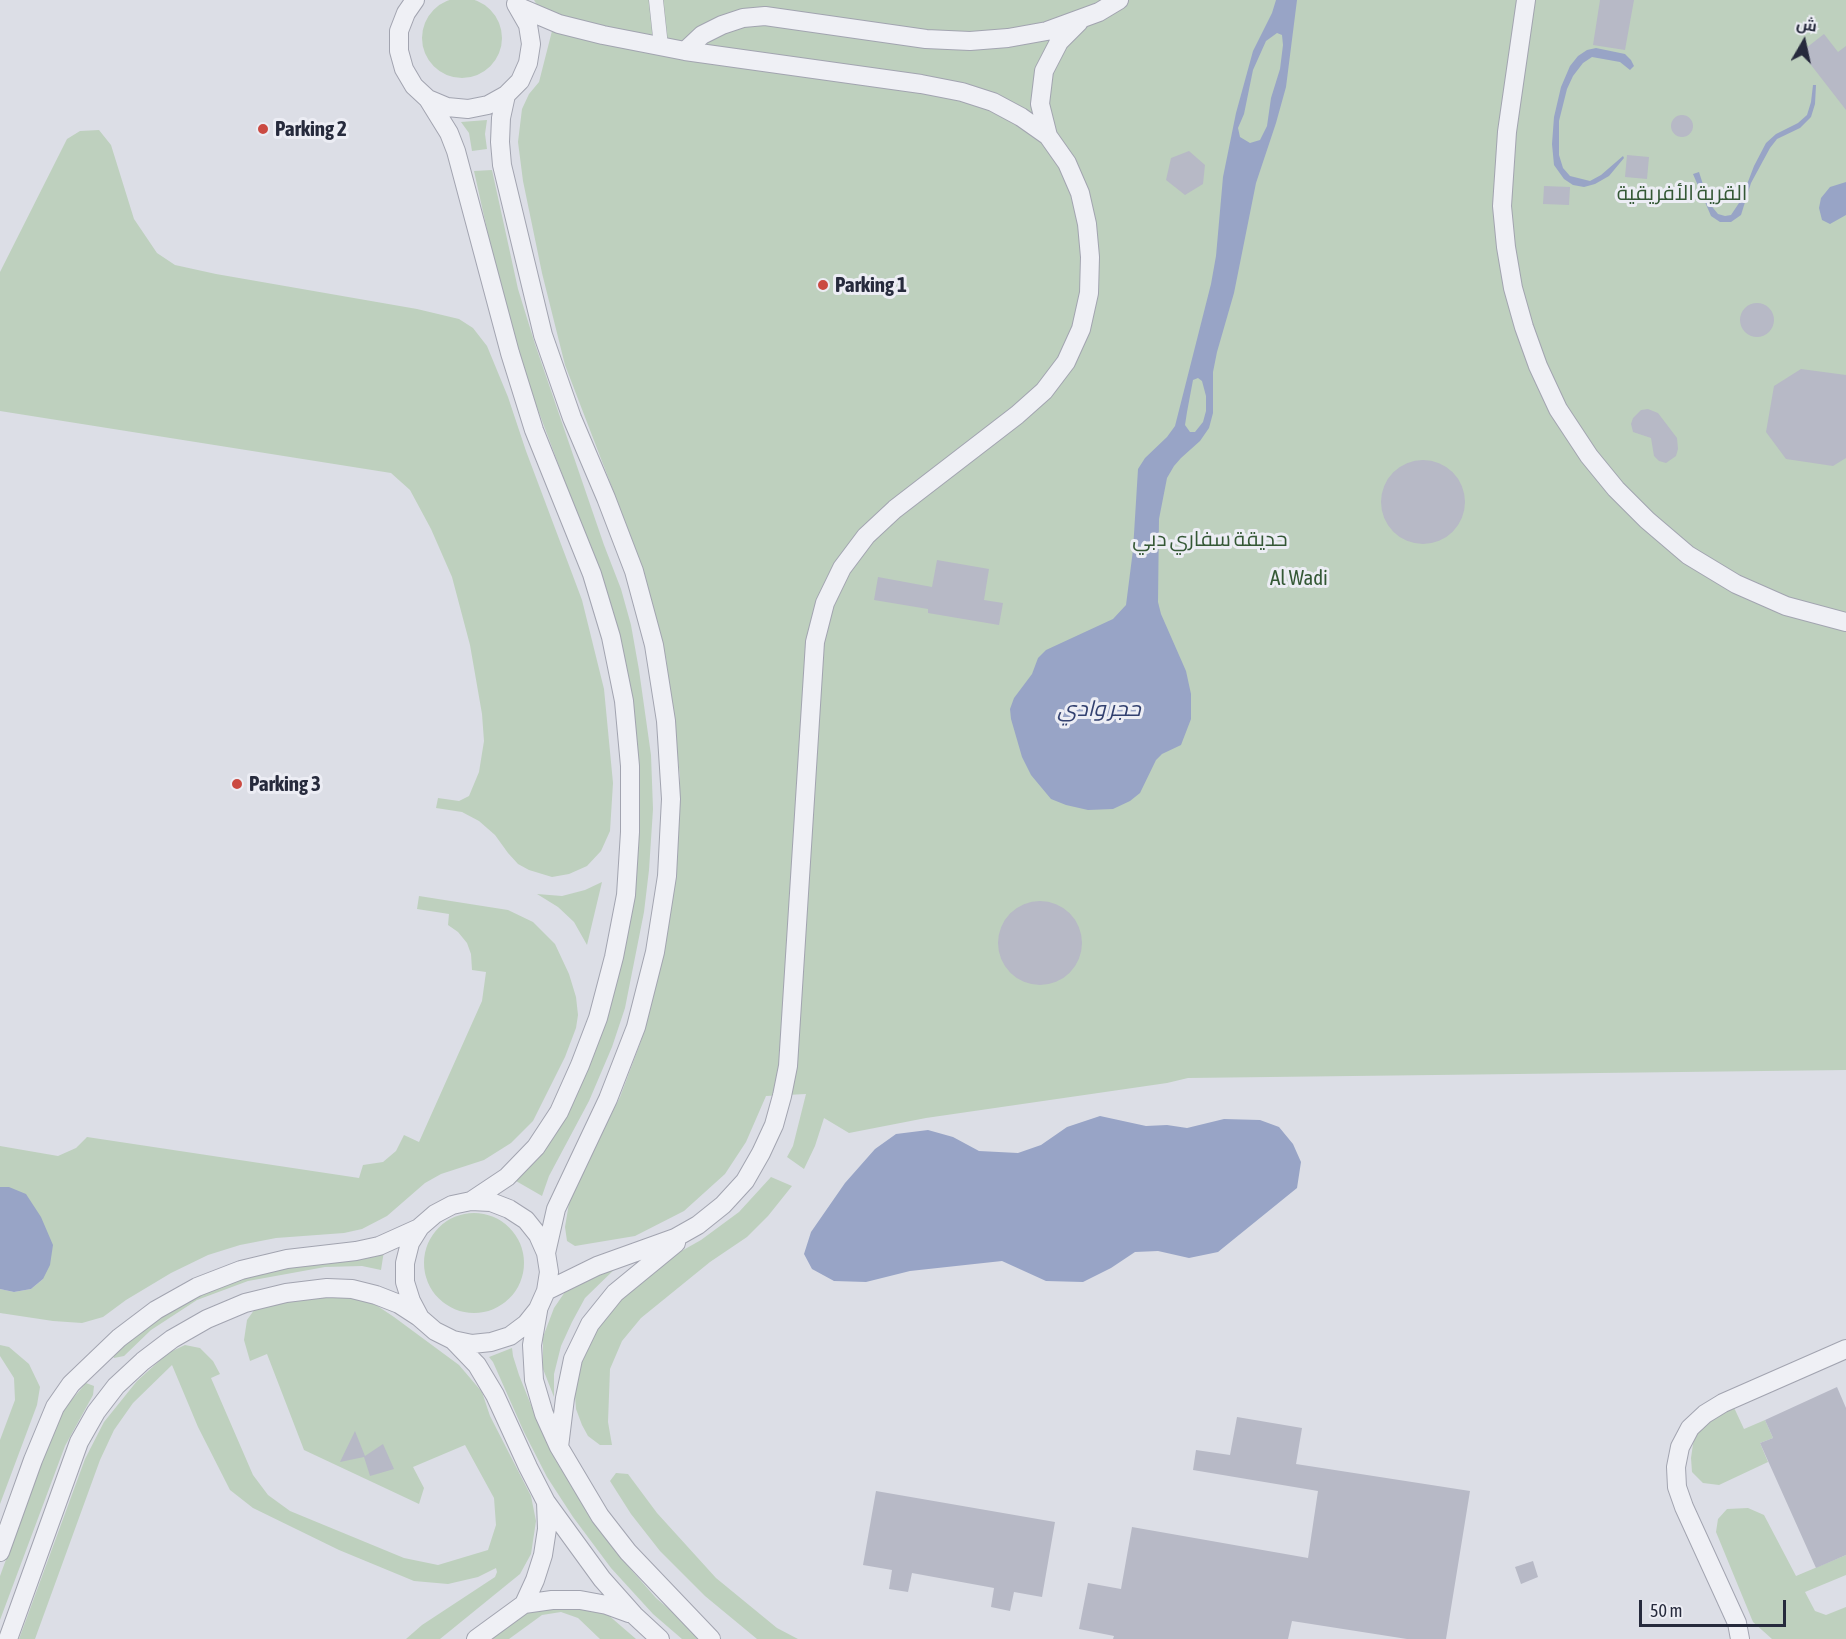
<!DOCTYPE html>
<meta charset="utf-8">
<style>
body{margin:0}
#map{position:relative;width:1846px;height:1639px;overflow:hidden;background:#dcdee6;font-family:"Asap Condensed",Cairo,sans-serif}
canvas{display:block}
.north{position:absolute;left:1774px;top:12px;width:60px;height:60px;-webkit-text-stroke:4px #ecedf4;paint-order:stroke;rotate:9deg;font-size:16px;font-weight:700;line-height:24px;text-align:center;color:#262a3c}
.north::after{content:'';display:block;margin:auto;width:21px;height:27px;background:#262a3c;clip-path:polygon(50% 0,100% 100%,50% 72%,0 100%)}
.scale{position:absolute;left:1639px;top:1600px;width:147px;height:27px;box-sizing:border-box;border:3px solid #262a3c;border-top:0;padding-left:8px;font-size:18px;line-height:21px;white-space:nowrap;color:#262a3c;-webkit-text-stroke:4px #ecedf4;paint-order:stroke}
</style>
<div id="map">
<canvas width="1846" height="1639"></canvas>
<div class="north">ش</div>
<div class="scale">50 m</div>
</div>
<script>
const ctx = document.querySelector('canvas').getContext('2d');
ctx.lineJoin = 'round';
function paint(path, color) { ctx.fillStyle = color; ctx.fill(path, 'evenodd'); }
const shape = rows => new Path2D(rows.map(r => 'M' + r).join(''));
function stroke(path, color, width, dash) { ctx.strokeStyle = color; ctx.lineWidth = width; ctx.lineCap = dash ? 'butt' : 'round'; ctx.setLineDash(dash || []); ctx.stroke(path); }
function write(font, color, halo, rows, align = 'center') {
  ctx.font = font + ' "Asap Condensed",Cairo,sans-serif'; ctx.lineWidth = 6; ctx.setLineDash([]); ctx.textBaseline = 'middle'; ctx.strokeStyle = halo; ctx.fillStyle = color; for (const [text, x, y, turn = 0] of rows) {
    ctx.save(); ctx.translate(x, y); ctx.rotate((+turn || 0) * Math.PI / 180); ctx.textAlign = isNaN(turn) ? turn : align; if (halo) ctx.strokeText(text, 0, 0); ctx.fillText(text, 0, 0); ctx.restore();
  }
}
const green = shape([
 '422 38a40 40 0 1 1 80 0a40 40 0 1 1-80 0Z',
 [534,0,1846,0,1846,1070,1188,1078,1167,1083,926,1118,849,1133,824,1118,815,1146,804,1169,787,1157,793,1146,806,1094,766,1096,746,1142,725,1174,684,1211,635,1236,575,1246,567,1241,565,1227,569,1203,576,1183,620,1097,641,1041,653,998,664,940,678,822,680,776,666,658,636,550,565,365,542,273,523,181,518,142,522,109,529,94,539,82,552,31],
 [487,120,485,134,487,149,472,151,469,133,461,122],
 [99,130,111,145,134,219,157,253,175,265,216,274,417,309,459,319,473,328,487,346,508,397,526,451,582,600,604,689,613,783,610,831,601,851,587,866,569,874,552,877,529,870,518,864,508,853,495,835,479,821,462,812,436,808,438,798,459,801,469,796,479,772,484,741,482,714,470,645,452,577,431,529,410,490,391,473,0,411,0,272,67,139,80,131],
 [492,170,518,289,535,344,604,545,621,589,631,625,639,670,651,755,653,809,649,870,644,912,625,1008,612,1047,589,1101,549,1176,542,1196,516,1181,538,1159,559,1126,587,1063,635,814,598,570,529,386,503,302,474,171],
 [602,882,587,945,574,922,558,907,537,894,562,896,585,890],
 [419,896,508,910,533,922,555,944,569,974,576,997,578,1015,576,1028,565,1057,533,1121,511,1143,484,1160,441,1174,425,1183,387,1216,362,1229,344,1233,276,1238,240,1245,208,1255,171,1273,126,1300,103,1317,82,1323,53,1321,0,1313,0,1289,14,1292,31,1289,43,1279,9,1187,0,1187,0,1146,58,1156,76,1148,87,1137,359,1178,363,1165,383,1162,396,1151,404,1135,419,1142,482,1001,486,972,472,970,471,954,467,943,458,932,448,925,449,914,417,909],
 [771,1177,792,1186,768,1216,747,1237,710,1262,641,1318,622,1341,610,1369,608,1422,612,1445,600,1445,588,1436,582,1425,576,1409,574,1383,579,1350,604,1306,662,1262,701,1240,739,1212],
 '424 1263a50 50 0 1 1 100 0a50 50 0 1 1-100 0Z',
 [384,1251,381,1270,362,1266,325,1267,248,1281,197,1300,151,1330,124,1356,114,1358,111,1351,218,1276],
 [621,1263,585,1298,572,1322,561,1346,554,1374,554,1397,543,1369,543,1337,554,1308,569,1286],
 [345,1294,373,1303,394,1317,459,1365,482,1392,490,1416,531,1496,536,1521,531,1554,520,1574,440,1639,406,1639,422,1625,495,1577,497,1572,496,1568,478,1577,448,1584,414,1581,339,1550,253,1508,230,1490,198,1427,172,1365,133,1403,114,1430,100,1460,35,1639,19,1639,85,1459,104,1422,137,1381,168,1353,185,1345,200,1348,213,1361,220,1374,211,1378,253,1475,268,1495,290,1511,404,1558,438,1565,488,1550,496,1525,494,1498,465,1445,413,1467,424,1488,419,1504,304,1450,267,1354,250,1361,244,1340,247,1320,257,1306,279,1297],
 [0,1345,9,1347,29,1364,40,1387,37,1405,0,1504,0,1440,15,1400,14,1378,0,1356],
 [512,1348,513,1356,519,1375,533,1410,555,1459,585,1507,620,1557,656,1598,704,1639,682,1639,653,1614,611,1568,573,1517,547,1477,524,1432,493,1362,489,1357],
 [86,1383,94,1386,93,1395,65,1446,0,1620,0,1576,49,1442,63,1410],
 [1730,1399,1744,1429,1765,1420,1773,1438,1760,1443,1768,1462,1719,1485,1703,1483,1692,1472,1691,1458,1693,1444,1700,1426],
 [616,1473,628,1474,657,1513,716,1578,777,1628,798,1639,757,1639,705,1596,660,1551,631,1514,610,1481],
 [1748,1508,1764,1515,1796,1576,1846,1555,1846,1575,1805,1592,1815,1611,1826,1615,1846,1607,1846,1639,1772,1639,1753,1622,1716,1532,1718,1519,1727,1509],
 [541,1600,599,1607,636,1639,600,1639,578,1618,561,1612,542,1615,509,1639,485,1639]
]);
const water = shape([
 [1276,0,1297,0,1286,87,1276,123,1256,183,1234,293,1217,352,1213,372,1213,413,1209,428,1200,441,1181,458,1174,466,1167,478,1159,519,1158,602,1161,614,1186,671,1191,694,1191,719,1181,745,1162,754,1156,760,1140,793,1130,801,1113,809,1088,810,1066,805,1051,799,1031,775,1022,757,1011,719,1010,709,1014,698,1032,674,1038,658,1046,650,1113,619,1126,605,1133,550,1138,469,1145,458,1167,437,1175,426,1211,284,1216,256,1223,177,1236,113,1253,51,1272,13],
 [1277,33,1282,35,1283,45,1280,69,1271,98,1267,126,1260,140,1250,143,1240,137,1238,128,1244,114,1253,70,1266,41],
 [1198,378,1202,381,1206,396,1206,411,1203,422,1195,432,1190,432,1185,425,1187,412,1193,380],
 [1596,48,1625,54,1631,60,1634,66,1630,70,1620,62,1592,57,1583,63,1573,76,1567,89,1559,121,1559,155,1563,168,1570,176,1590,181,1601,175,1623,156,1624,158,1609,176,1595,184,1584,187,1573,185,1564,179,1554,165,1552,144,1554,117,1561,87,1570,66,1578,56,1587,50],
 [1813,85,1816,85,1815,104,1811,117,1800,128,1777,139,1770,148,1751,183,1741,215,1731,222,1720,222,1711,216,1693,174,1699,172,1709,203,1718,214,1725,216,1731,215,1741,200,1754,166,1766,143,1776,134,1798,123,1807,115,1811,102],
 [1846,182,1846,215,1830,224,1822,220,1819,208,1821,198,1830,187],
 [1100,1116,1146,1126,1167,1125,1187,1128,1224,1119,1260,1120,1279,1127,1293,1144,1301,1162,1297,1188,1218,1252,1189,1258,1158,1251,1135,1252,1111,1268,1083,1282,1046,1281,1002,1261,910,1271,866,1282,834,1281,812,1269,804,1254,811,1232,845,1183,875,1149,896,1134,928,1130,953,1137,979,1151,1018,1153,1041,1145,1067,1127],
 [0,1187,9,1187,26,1194,41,1217,53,1245,50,1265,43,1279,31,1289,14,1292,0,1289]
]);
const building = shape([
 [1600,0,1634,0,1625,50,1593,45],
 [1824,34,1838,52,1846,46,1846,110,1801,52],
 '1671 126a11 11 0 1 1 22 0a11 11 0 1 1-22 0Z',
 [1189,151,1205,165,1203,184,1185,195,1166,180,1171,158],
 [1627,155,1649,157,1647,179,1625,177],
 [1544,186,1570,187,1569,205,1543,204],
 '1740 320a17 17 0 1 1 34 0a17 17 0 1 1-34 0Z',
 [1801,369,1846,375,1846,458,1833,466,1786,459,1766,432,1774,386],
 [1648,409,1658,413,1677,438,1678,449,1676,456,1666,463,1659,461,1654,456,1651,438,1633,432,1631,424,1633,418,1641,410],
 '1381 502a42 42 0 1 1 84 0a42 42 0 1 1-84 0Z',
 [937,560,989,569,984,600,1003,603,999,625,928,613,928,609,874,600,878,577,932,587],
 '998 943a42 42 0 1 1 84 0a42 42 0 1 1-84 0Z',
 [1837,1387,1846,1408,1846,1555,1816,1568,1760,1443,1773,1438,1765,1420],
 [1237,1417,1302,1428,1296,1464,1470,1491,1446,1639,1407,1639,1292,1621,1288,1639,1113,1639,1114,1636,1079,1629,1088,1583,1121,1589,1132,1527,1308,1558,1318,1491,1193,1470,1196,1450,1230,1455],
 [355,1431,365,1456,383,1444,394,1469,370,1476,364,1457,340,1462],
 [876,1491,1055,1522,1042,1597,1014,1592,1010,1611,991,1607,994,1588,912,1573,908,1592,889,1589,892,1570,863,1565],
 [1533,1561,1538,1577,1521,1584,1515,1567]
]);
const pedestrian = shape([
 [656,0,661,46]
]);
const minor = shape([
 [415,0,406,13,399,31,399,51,404,69,414,86,428,99,447,107,468,109,488,105,506,95,520,81,528,63,531,44,528,25,516,4],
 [1526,0,1507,132,1502,206,1506,247,1513,288,1524,327,1538,366,1558,409,1589,456,1616,489,1647,520,1688,555,1736,584,1786,606,1846,622],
 [519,7,559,24,603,35,685,51,921,84,962,92,993,102,1021,117,1048,136,1067,163,1080,193,1087,224,1090,257,1089,293,1081,329,1066,362,1044,391,1017,415,895,509,866,536,842,568,825,603,815,642,788,1066,782,1096,774,1125,761,1153,745,1181,723,1205,698,1225,675,1238,597,1266,546,1291],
 [685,51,702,35,722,25,743,18,765,16,926,39,970,41,1008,38,1047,31,1099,12,1119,0],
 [506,95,501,118,500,142,502,165,543,335,572,418,606,498,634,571,654,645,666,721,671,799,667,876,655,952,636,1027,608,1099,556,1209,546,1253],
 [428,99,449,133,456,151,510,353,534,430,592,574,611,637,624,701,630,766,630,832,626,895,614,957,598,1018,580,1065,559,1112,536,1147,507,1177,471,1201],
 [1048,136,1040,104,1044,71,1059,42,1079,22],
 [538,1311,532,1345,534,1380,544,1414,559,1447,600,1516,628,1552,711,1639],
 [453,1340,472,1344,491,1342,510,1336,526,1324,538,1309,546,1291,549,1272,546,1253,538,1235,526,1220,509,1209,491,1202,471,1201,452,1205,435,1214,420,1227,410,1243,405,1263,405,1282,411,1301,420,1318,435,1331,453,1340,477,1365,495,1395,528,1467,546,1502,602,1579,634,1615,660,1639],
 [559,1447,565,1398,573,1359,590,1324,615,1293,676,1243],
 [0,1552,33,1460,55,1407,71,1384,119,1338,156,1310,197,1287,241,1270,287,1259,356,1251,379,1246,419,1228],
 [524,1604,535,1580,543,1555,547,1529,546,1502],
 [8,1639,79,1442,96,1412,116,1386,143,1361,172,1339,207,1319,245,1303,286,1293,327,1288,352,1289,376,1295,399,1304,419,1317],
 [476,1639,524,1604,552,1600,580,1600,607,1605,629,1613],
 [1740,1639,1737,1623,1684,1507,1677,1487,1676,1467,1680,1447,1690,1428,1705,1414,1723,1403,1846,1349]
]);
const markers = [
 [263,129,6,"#cb4a42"],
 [823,285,6,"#cb4a42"],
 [237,784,6,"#cb4a42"]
];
const poiNames = [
 ["Parking 2",275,129],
 ["Parking 1",835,285],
 ["Parking 3",249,784]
];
const parkNames = [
 ["القرية الأفريقية",1682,193],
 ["حديقة سفاري دبي",1210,539],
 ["Al Wadi",1299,578]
];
const waterNames = [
 ["حجر وادي",1099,709]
];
paint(green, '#bed0be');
paint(water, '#98a4c6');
paint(building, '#b7b9c6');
stroke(pedestrian, '#a2a4b0', 15);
stroke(minor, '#a2a4b0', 20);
stroke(pedestrian, '#eff0f5', 14);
stroke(minor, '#eff0f5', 18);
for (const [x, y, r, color] of markers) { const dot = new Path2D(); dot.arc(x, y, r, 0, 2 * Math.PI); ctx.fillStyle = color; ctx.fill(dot); stroke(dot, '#ecedf4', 2); }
write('bold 21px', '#262a3c', '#ecedf4', poiNames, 'left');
write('21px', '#345835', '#ecedf4', parkNames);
write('italic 22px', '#32406f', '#ecedf4', waterNames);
</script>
